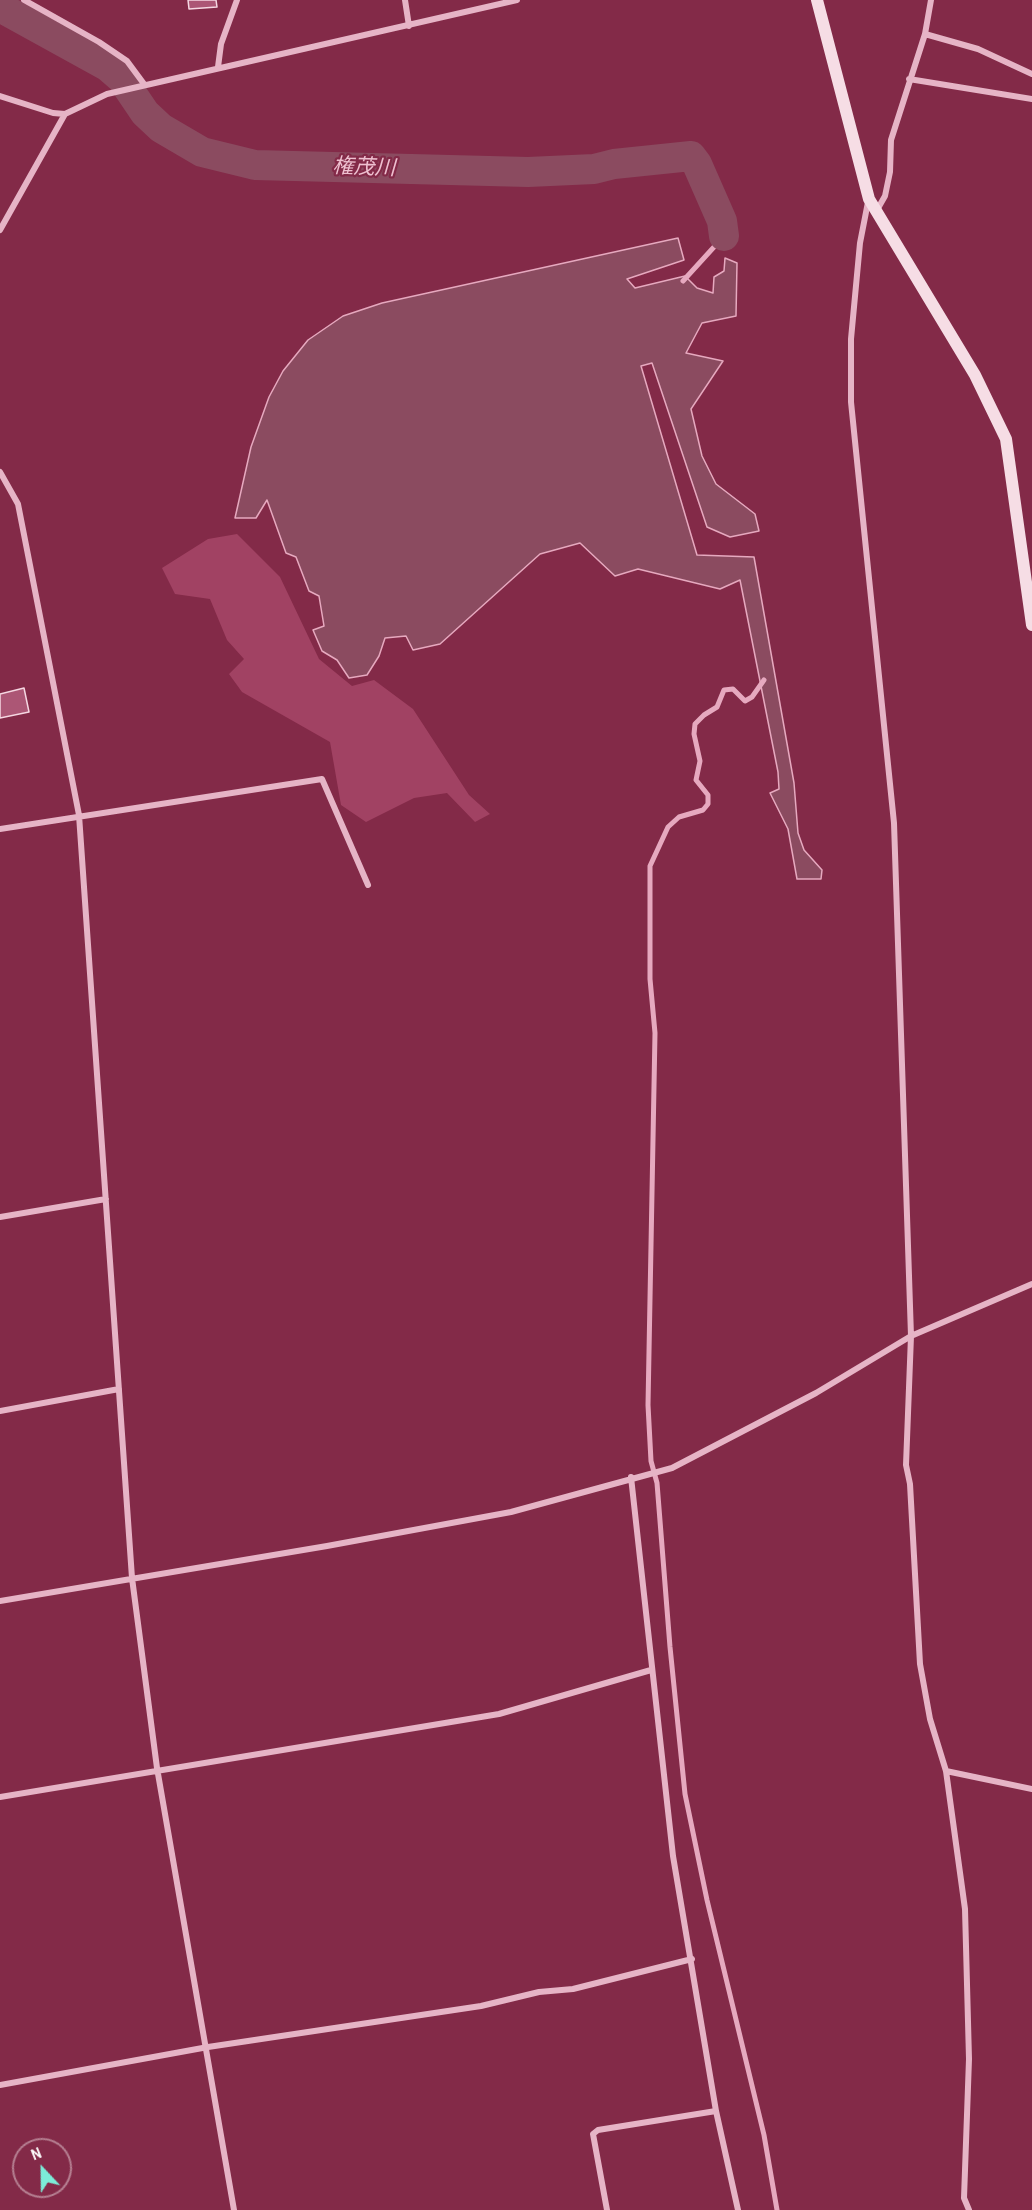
<!DOCTYPE html>
<meta charset="utf-8">
<style>
body{margin:0}
#map{position:relative;width:1032px;height:2210px;overflow:hidden;background:#832a48;font-family:"Archivo Narrow",sans-serif}
canvas{display:block}
.north{position:absolute;left:12px;top:2138px;width:60px;height:60px;box-sizing:border-box;background:#832a48;border:2px solid #b57f91;border-radius:50%;rotate:338deg;font-size:16px;font-weight:700;line-height:24px;text-align:center;color:#fff}
.north::after{content:'';display:block;margin:auto;width:21px;height:27px;background:#7cecd8;clip-path:polygon(50% 0,100% 100%,50% 72%,0 100%)}
</style>
<div id="map">
<canvas width="1032" height="2210"></canvas>
<div class="north">N</div>
</div>
<script>
const ctx = document.querySelector('canvas').getContext('2d');
ctx.lineJoin = 'round';
function paint(path, color) { ctx.fillStyle = color; ctx.fill(path, 'evenodd'); }
const shape = rows => new Path2D(rows.map(r => 'M' + r).join(''));
function stroke(path, color, width, dash) { ctx.strokeStyle = color; ctx.lineWidth = width; ctx.lineCap = dash ? 'butt' : 'round'; ctx.setLineDash(dash || []); ctx.stroke(path); }
function write(font, color, halo, rows, align = 'center') {
  ctx.font = font + ' "Archivo Narrow","Noto Sans JP",sans-serif'; ctx.lineWidth = 4.5; ctx.setLineDash([]); ctx.textBaseline = 'middle'; ctx.strokeStyle = halo; ctx.fillStyle = color; for (const [text, x, y, turn = 0] of rows) {
    ctx.save(); ctx.translate(x, y); ctx.rotate((+turn || 0) * Math.PI / 180); ctx.textAlign = isNaN(turn) ? turn : align; if (halo) ctx.strokeText(text, 0, 0); ctx.fillText(text, 0, 0); ctx.restore();
  }
}
const green = shape([
 [237,534,280,577,319,659,352,686,374,680,413,709,469,795,490,814,475,822,447,793,414,798,366,822,341,805,330,742,242,692,229,674,244,659,227,640,210,599,175,594,162,568,208,539]
]);
const water = shape([
 [678,238,684,260,627,279,635,288,685,276,697,288,713,293,714,277,724,271,725,258,737,263,736,316,702,323,686,353,723,361,691,409,702,456,716,484,755,514,759,531,730,537,707,527,652,363,641,366,697,555,754,557,794,783,798,833,804,850,822,870,821,879,797,879,788,829,770,793,779,789,778,772,740,580,720,589,638,569,615,576,580,543,540,554,440,644,413,650,406,636,385,638,379,656,367,675,349,678,337,660,322,651,313,630,324,626,319,596,309,591,296,557,286,553,267,500,256,518,235,518,251,447,269,397,283,371,308,340,343,316,382,303,678,238]
]);
const stream = shape([
 [683,281,724,236],
 [764,680,752,697,745,701,733,689,724,690,717,707,704,715,695,724,694,734,700,761,696,780,708,795,708,804,703,810,679,817,668,827,650,866,650,979,655,1033,648,1405,651,1461,657,1483,670,1647,685,1794,707,1900,764,2135,777,2210]
]);
const river = shape([
 [0,7,107,66,122,79,145,113,161,128,202,152,255,165,528,172,594,169,614,164,691,156,697,164,722,221,724,236]
]);
const building = shape([
 [188,0,216,0,217,7,189,9,188,0],
 [24,688,29,712,0,718,0,694,24,688]
]);
const minor = shape([
 [24,0,99,42,127,61,144,84],
 [405,0,409,26],
 [925,34,978,49,1032,74],
 [218,67,221,44,237,0],
 [909,79,1032,99],
 [0,96,53,113,65,114],
 [868,202,860,243,851,339,851,402,894,823,911,1336,906,1465,910,1484,920,1664,930,1719,946,1771,965,1909,969,2059,964,2198,969,2210],
 [877,210,885,196,890,172,891,140,925,34,931,0],
 [0,230,65,114,107,94,517,0],
 [0,472,18,504,79,815,132,1578,157,1768,234,2210],
 [0,829,322,779,368,885],
 [0,1217,106,1199],
 [0,1411,119,1389],
 [631,1477,673,1856,716,2111,738,2210],
 [0,1601,327,1546,511,1512,672,1468,816,1393,911,1336,1032,1284],
 [946,1771,1032,1789],
 [0,1797,499,1714,651,1670],
 [0,2085,208,2047,481,2006,539,1992,573,1989,692,1959],
 [607,2210,593,2134,598,2130,716,2111]
]);
const secondary = shape([
 [817,0,869,199,975,375,1006,439,1032,625]
]);
const waterNames = [
 ["権茂川",364,168,2]
];
paint(green, '#a14263');
paint(water, '#8b4b60');
stroke(water, '#e6a9bf', 1.5);
stroke(stream, '#e6a9bf', 5);
stroke(river, '#8b4b60', 30);
paint(building, '#ac5675');
stroke(building, '#f5d7e2', 1.5);
stroke(minor, '#e6b4c6', 6);
stroke(secondary, '#f6dde5', 12);
write('italic 21px', '#eec0d0', '#832a48', waterNames);
</script>
